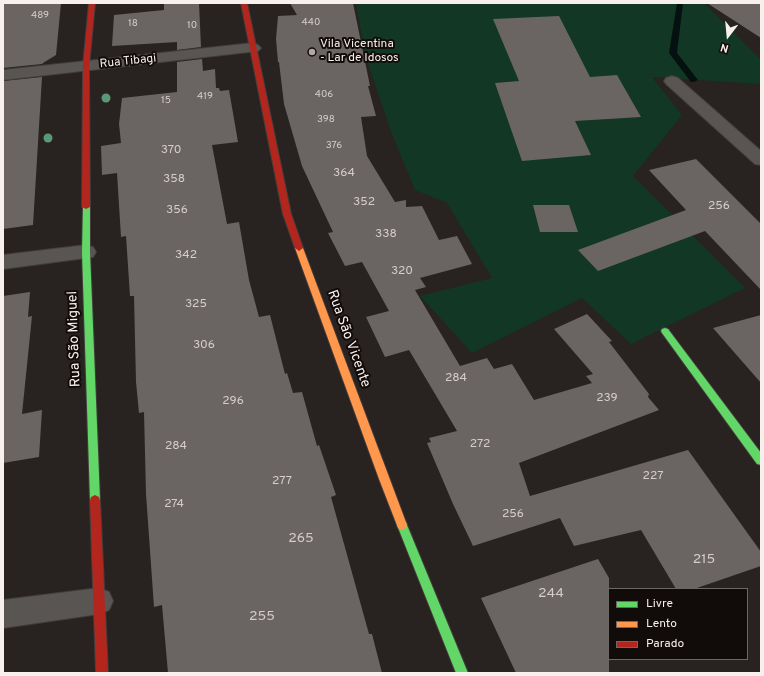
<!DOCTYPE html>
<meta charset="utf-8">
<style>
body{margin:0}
#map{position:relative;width:764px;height:676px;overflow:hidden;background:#282220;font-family:Overpass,sans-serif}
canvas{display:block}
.frame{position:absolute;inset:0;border:4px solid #f8f0ed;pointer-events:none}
.legend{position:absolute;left:608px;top:588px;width:140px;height:72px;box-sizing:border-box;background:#110c0a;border:1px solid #6d6765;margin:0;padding:5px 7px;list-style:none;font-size:12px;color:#f8f0ed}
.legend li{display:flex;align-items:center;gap:8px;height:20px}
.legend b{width:20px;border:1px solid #6d6765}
.north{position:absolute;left:708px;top:16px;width:40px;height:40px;-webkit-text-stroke:3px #110c0a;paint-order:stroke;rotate:196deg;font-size:11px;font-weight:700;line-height:16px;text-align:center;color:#f8f0ed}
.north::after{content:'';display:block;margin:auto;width:14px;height:18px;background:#f8f0ed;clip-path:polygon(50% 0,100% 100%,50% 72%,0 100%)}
</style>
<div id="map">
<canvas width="764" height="676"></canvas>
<div class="frame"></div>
<ul class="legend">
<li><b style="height:5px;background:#63d668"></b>Livre</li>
<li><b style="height:5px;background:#ff974d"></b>Lento</li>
<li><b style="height:5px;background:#b3261e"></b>Parado</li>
</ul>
<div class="north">N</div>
</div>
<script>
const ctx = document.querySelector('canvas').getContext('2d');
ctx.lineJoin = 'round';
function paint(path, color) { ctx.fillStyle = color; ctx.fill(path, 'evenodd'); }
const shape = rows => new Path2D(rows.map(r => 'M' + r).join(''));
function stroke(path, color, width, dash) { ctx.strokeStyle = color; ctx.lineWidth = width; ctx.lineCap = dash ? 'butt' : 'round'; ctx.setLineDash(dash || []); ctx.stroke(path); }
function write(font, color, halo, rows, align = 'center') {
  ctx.font = font + ' Overpass,sans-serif'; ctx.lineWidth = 4; ctx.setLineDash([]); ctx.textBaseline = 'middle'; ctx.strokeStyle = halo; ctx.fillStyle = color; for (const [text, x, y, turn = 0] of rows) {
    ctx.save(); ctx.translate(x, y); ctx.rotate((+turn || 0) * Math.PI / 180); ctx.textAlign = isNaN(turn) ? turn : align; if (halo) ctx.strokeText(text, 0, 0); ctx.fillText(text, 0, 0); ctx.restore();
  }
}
const green = shape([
 [356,3,704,3,761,60,761,84,652,77,682,115,633,176,745,288,631,344,582,298,472,353,420,296,492,278,447,203,415,190,392,134,366,58]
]);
const stream = shape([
 [677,3,683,3,677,53,698,80,694,82,691,82,669,53,677,3]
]);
const building = shape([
 [3,3,61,3,56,55,43,63,42,64,3,68],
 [164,3,199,3,201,47,177,50,177,42,112,46,114,15,164,10],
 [290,3,353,3,370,86,368,86,376,116,361,117,367,156,395,202,406,200,406,207,422,206,439,240,457,236,472,264,420,278,426,287,415,290,460,366,487,358,494,369,512,364,534,400,592,383,586,376,593,374,554,329,587,314,612,341,609,342,649,394,648,397,659,410,519,463,530,496,688,450,761,552,761,566,694,589,676,589,641,530,574,546,560,518,473,546,453,504,427,443,431,442,429,438,457,431,409,350,385,357,366,317,389,311,362,262,345,266,328,233,333,232,302,166,284,104,279,62,278,62,276,39,278,16,297,15],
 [707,3,761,3,761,38],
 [559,16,590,77,617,75,641,117,575,121,591,155,522,161,495,83,519,81,493,19],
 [202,59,203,71,215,69,216,88,219,88,220,91,229,90,238,142,212,145,227,224,239,222,249,280,259,317,270,315,285,374,287,373,293,393,302,392,317,446,319,445,336,495,331,497,369,634,372,634,382,673,168,673,162,605,154,607,146,494,144,412,139,413,136,382,134,296,130,296,126,236,121,237,117,173,102,175,101,146,121,143,119,124,122,98,177,92,177,62],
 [42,77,33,225,3,229,3,81],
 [696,159,761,224,761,290,705,231,598,271,578,250,686,210,649,170],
 [533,205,569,205,578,232,540,232],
 [30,292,28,317,32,316,22,414,42,410,39,457,3,463,3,296],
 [761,315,761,383,713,328],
 [598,559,609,578,609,673,516,673,481,598]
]);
const street = shape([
 [253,43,258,45,261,48,258,51,3,80,3,70,253,43],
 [672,76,678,78,761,151,761,165,755,164,666,84,664,81,666,78,672,76],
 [86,245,93,247,96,252,93,257,3,269,3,255,86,245],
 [99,588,109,592,113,601,109,610,99,614,3,628,3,600,99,588]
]);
const fast = shape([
 [83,205,89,205,90,207,90,252,100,500,99,503,95,505,91,503,90,500,82,252,83,205],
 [665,328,668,329,761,453,761,465,757,464,662,333,661,331,662,329,665,328],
 [402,520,406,522,407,525,468,673,456,673,397,525,398,522,402,520]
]);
const slow = shape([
 [299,245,303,248,407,525,406,528,402,530,398,528,379,479,295,248,299,245]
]);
const jam = shape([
 [89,3,95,3,89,66,90,207,86,209,82,207,83,66,89,3],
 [241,3,247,3,291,214,303,248,299,251,295,248,283,214,241,3],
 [95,495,99,497,100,500,108,673,96,673,90,500,91,497,95,495]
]);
const trees = [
 [106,98],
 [48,138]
];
const markers = [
 [312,52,4,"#afa8a5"]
];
const farNumbernames = [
 ["489",40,16],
 ["440",311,23],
 ["18",133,24],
 ["10",192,26],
 ["406",324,95],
 ["419",205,97],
 ["15",166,101],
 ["398",326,120],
 ["376",334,146]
];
const farPoinames = [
 ["Vila Vicentina",320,45],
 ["- Lar de Idosos",320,59]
];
const farStreetnames = [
 ["Rua Tibagi",128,62,-6]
];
const numberNames = [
 ["370",171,151],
 ["364",344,174],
 ["358",174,180],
 ["352",364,203],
 ["256",719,207],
 ["356",177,211],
 ["338",386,235],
 ["342",186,256],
 ["320",402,272],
 ["325",196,305],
 ["306",204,346],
 ["284",456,379],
 ["239",607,399],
 ["296",233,402],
 ["272",480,445],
 ["284",176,447],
 ["227",653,477],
 ["277",282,482],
 ["274",174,505],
 ["256",513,515]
];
const streetNames = [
 ["Rua São Miguel",75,339,-92],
 ["Rua São Vicente",348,339,70]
];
const nearNumbernames = [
 ["265",301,539],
 ["215",704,560],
 ["244",551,594],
 ["255",262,617]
];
paint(green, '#123725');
paint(stream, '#051011');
paint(building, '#6a6563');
stroke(street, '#433d3b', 2);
stroke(fast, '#433d3b', 2);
stroke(slow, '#433d3b', 2);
stroke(jam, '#433d3b', 2);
paint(street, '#595553');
paint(fast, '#63d668');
paint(slow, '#ff974d');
paint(jam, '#b3261e');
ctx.fillStyle = '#5a9876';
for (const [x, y] of trees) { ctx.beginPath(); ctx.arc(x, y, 4.5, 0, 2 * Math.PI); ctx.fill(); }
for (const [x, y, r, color] of markers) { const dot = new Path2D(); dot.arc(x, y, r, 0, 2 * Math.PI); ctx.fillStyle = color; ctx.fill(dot); stroke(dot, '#110c0a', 1.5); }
write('10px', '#d4cdca', null, farNumbernames);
write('12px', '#f8f0ed', '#110c0a', farPoinames, 'left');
write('12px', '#f8f0ed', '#110c0a', farStreetnames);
write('12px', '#d4cdca', null, numberNames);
write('14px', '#f8f0ed', '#110c0a', streetNames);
write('14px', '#d4cdca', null, nearNumbernames);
</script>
